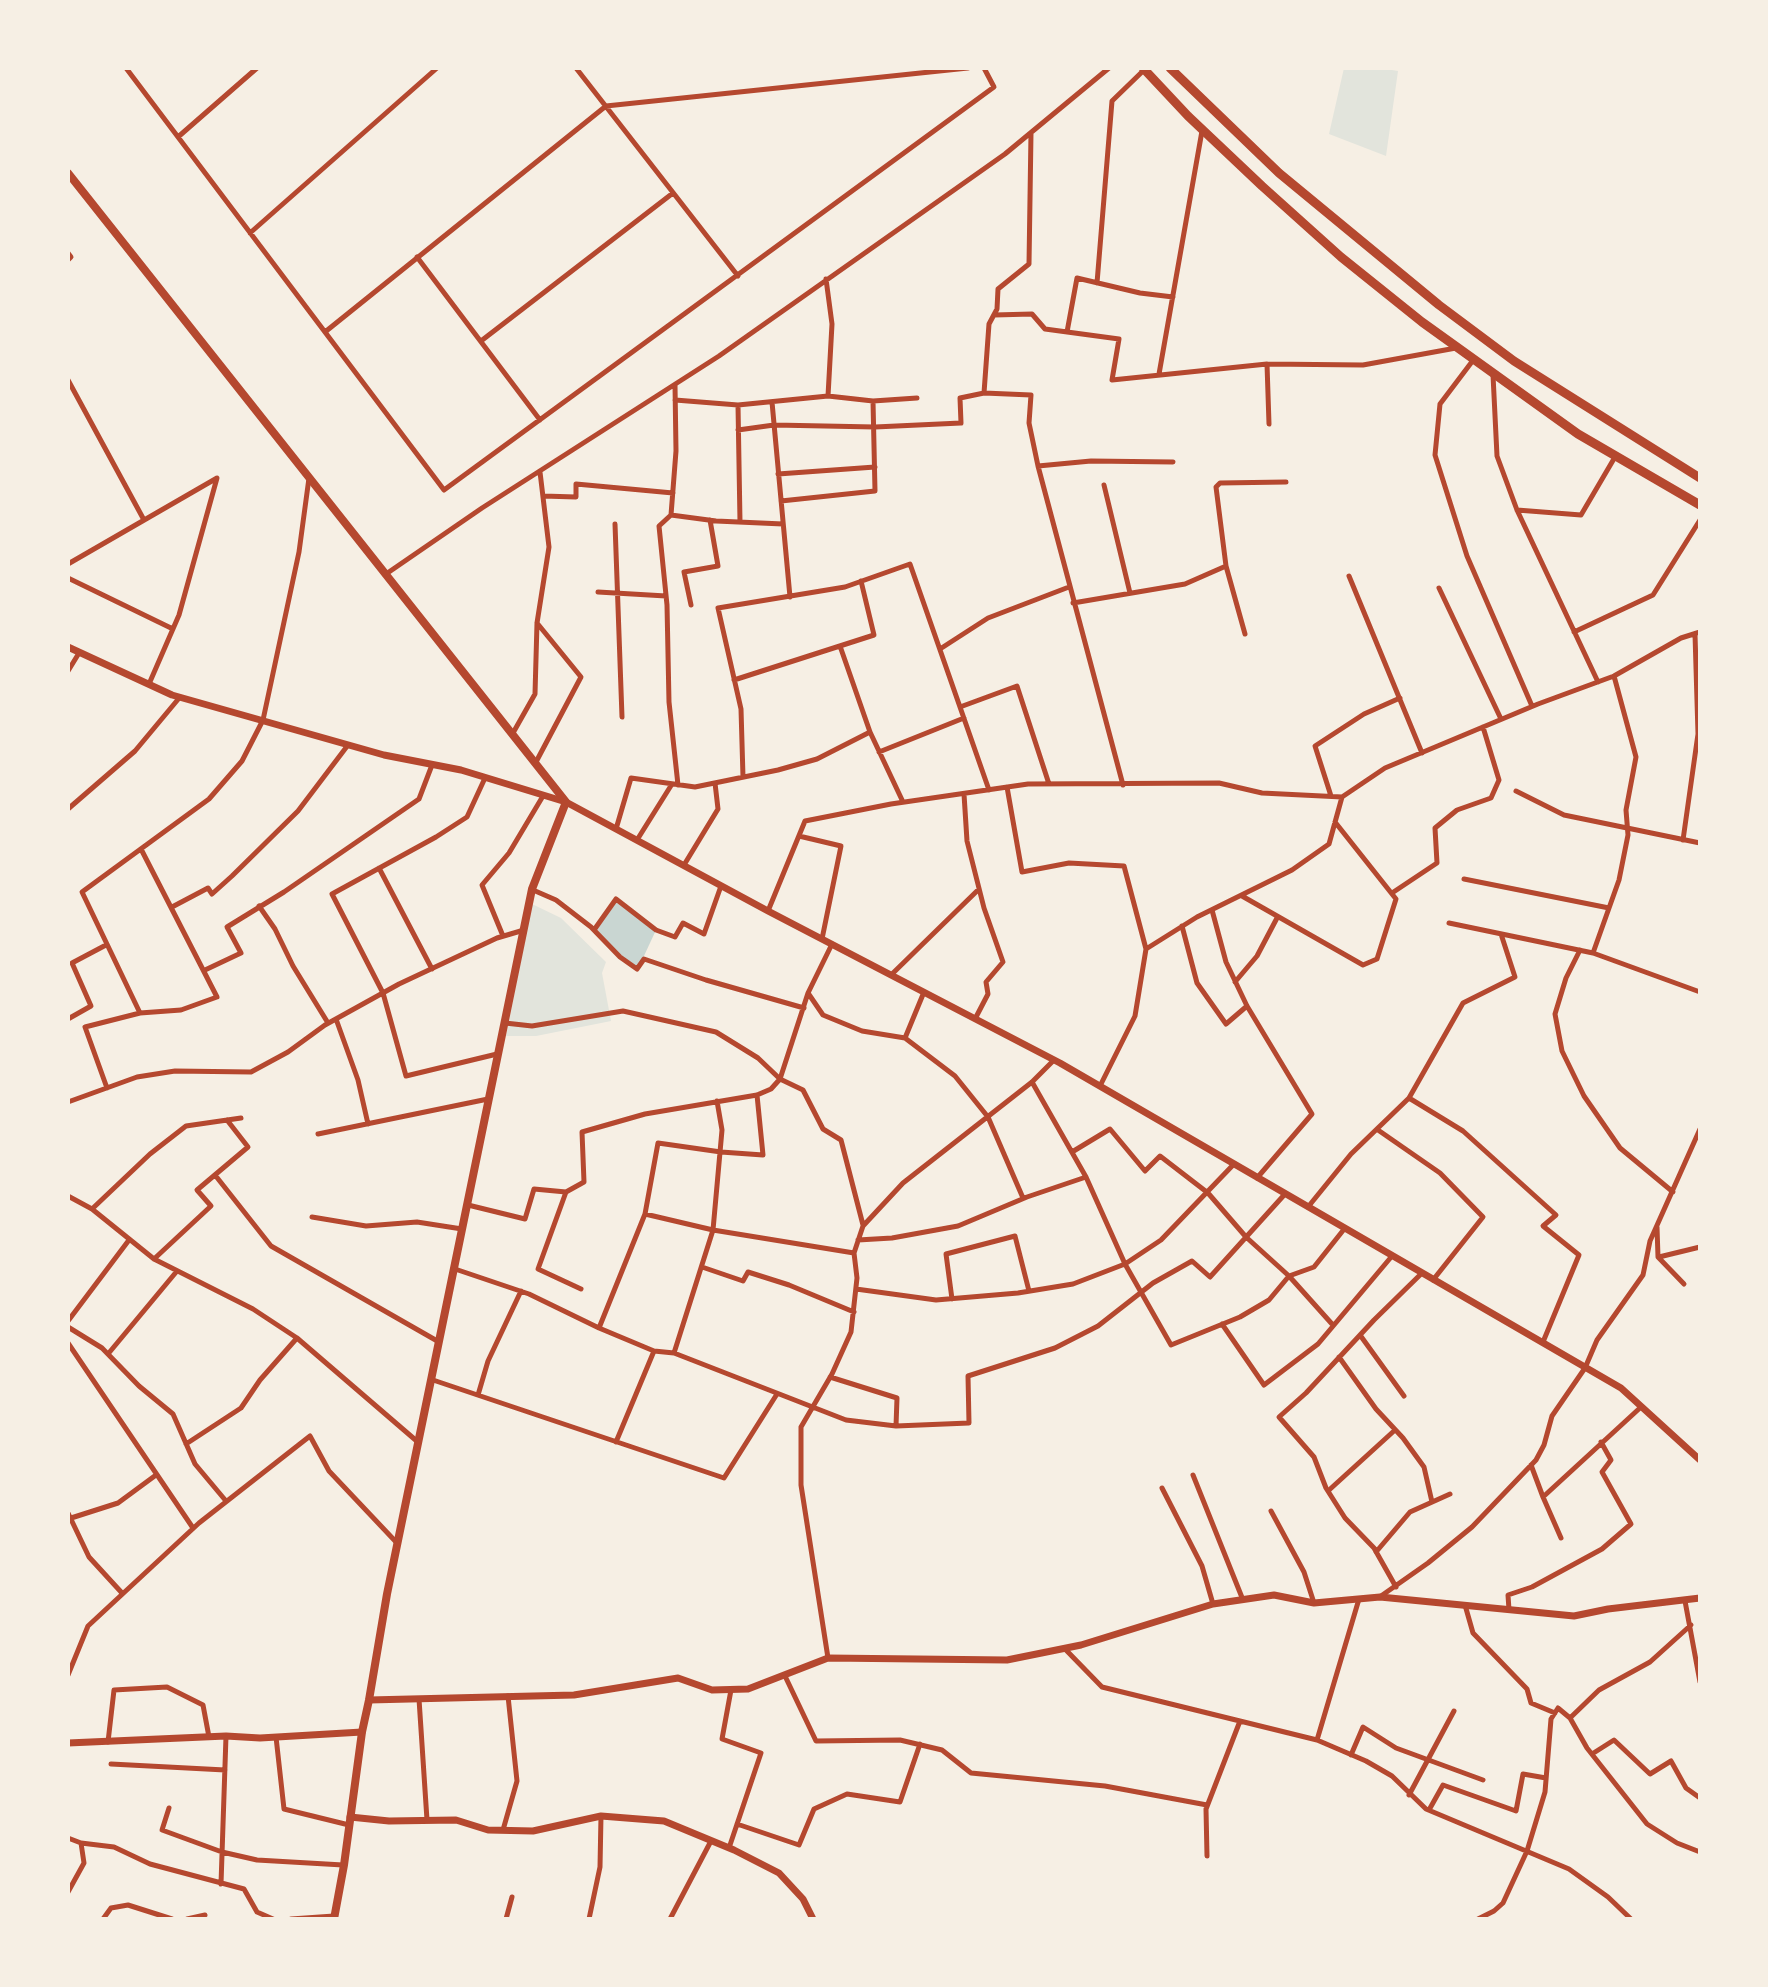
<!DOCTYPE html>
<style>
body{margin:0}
#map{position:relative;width:1768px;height:1987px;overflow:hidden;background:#f6efe4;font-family:"Alegreya Sans",sans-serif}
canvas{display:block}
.frame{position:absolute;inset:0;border:70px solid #f6efe4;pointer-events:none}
</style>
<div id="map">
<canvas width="1768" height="1987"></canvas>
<div class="frame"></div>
</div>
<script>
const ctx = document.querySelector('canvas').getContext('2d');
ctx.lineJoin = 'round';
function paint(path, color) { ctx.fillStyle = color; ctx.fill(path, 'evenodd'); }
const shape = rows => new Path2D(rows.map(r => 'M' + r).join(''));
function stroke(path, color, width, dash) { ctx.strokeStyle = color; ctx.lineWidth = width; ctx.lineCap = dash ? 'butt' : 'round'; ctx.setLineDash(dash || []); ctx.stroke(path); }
const green = shape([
 [1344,68,1380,68,1398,71,1386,156,1329,134],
 [532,904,561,918,606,962,602,973,611,1021,536,1036,506,1036]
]);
const water = shape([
 [616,899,656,930,637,971,594,930]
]);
const minor = shape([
 [126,68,444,490,994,87,984,68],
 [576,68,738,276],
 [1031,133,1029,264,998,289,997,309,989,324,984,393,1031,395,1029,423,1038,466,1123,785],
 [178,137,257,68],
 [250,233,437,68],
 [68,253,71,257,68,260],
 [417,257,540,420],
 [826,279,832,324,828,396,873,401,917,398],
 [1097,283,1112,101,1144,70],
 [994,315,1032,314,1045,329,1119,339,1112,380,1267,364],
 [325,332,606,106,968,68],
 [1067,332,1077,278,1140,293,1173,297],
 [481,341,673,193],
 [1474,359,1440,404,1435,455,1467,556,1532,706],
 [1159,374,1202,131],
 [1493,375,1497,456,1517,510,1598,682],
 [68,380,144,520],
 [675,385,676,451,671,515,659,526,667,605,669,702,678,785],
 [675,400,738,405,828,396],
 [772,402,790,597],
 [738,405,740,522],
 [1269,424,1267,364,1363,365,1456,348],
 [738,430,774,425,875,427,961,423,960,398,984,393],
 [1038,466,1091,461,1173,462],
 [778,474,875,467],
 [1104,485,1130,593],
 [543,496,576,497,576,484,673,493],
 [781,501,875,491,873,401],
 [1517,510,1581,515,1615,457],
 [671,515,716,521,783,524],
 [615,524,622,717],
 [68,564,217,478,179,615,149,684],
 [386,574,482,508,719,356,1005,154,1109,68],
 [1349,576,1422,753],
 [68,578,173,629],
 [1439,588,1501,719],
 [598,592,666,596],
 [1073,603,1185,584,1226,566],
 [691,605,684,572,718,566,710,520],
 [1574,632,1653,595,1700,520],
 [1245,634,1226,566,1216,487,1220,483,1286,482],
 [840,646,870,732,903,802],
 [940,649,988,618,1069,587],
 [68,671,79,653],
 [734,680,874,635,861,581],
 [960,707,1017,686,1049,784],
 [513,733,535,694,537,623,549,547,540,472],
 [879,752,964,718],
 [536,762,581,677,537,623],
 [743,777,741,709,718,608,845,587,910,564,989,790],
 [485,778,467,817,436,837,332,894,383,993,406,1076,497,1054],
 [1007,787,1022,872,1069,863,1124,866,1146,949],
 [1516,791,1564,815,1700,843],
 [964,794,967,841,984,908,1003,962,986,982,988,994,975,1019],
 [1331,796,1315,746,1364,714,1400,698],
 [68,809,135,751,180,697],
 [616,829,631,778,695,787,778,770,817,759,870,732],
 [799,836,841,846,822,939],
 [637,840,672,784],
 [1683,840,1698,734,1695,634],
 [684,865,718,809,715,783],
 [379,868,432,969],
 [1464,879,1609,908],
 [533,890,556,900,591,927,620,957,637,969,644,959,706,980,804,1008],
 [1392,893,1437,863,1435,828,1457,810,1491,798,1499,780,1483,727],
 [1242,896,1363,965,1377,959,1396,899,1335,822],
 [259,906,275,929,293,966,328,1023],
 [172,907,208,888,212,894,232,876,298,811,348,745],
 [1212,910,1226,962,1247,1006,1312,1114,1257,1178],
 [768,911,805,821,891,804,1028,784,1219,783,1262,793,1342,797,1385,768,1538,704,1614,676,1681,638,1700,632],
 [1449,923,1593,953,1700,992],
 [1182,926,1197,983,1226,1024,1247,1006],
 [594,930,616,899,656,930,675,937,683,923,704,934,721,886],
 [503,936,482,885,509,853,543,796],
 [832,944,808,993,823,1015,862,1031,905,1038,924,992],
 [1580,950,1566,978,1555,1014,1562,1051,1584,1096,1620,1148,1673,1192],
 [1593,953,1619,880,1628,835,1626,810,1636,757,1614,676],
 [205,970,241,953,227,927,284,892,419,799,432,765],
 [891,975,979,889],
 [1235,982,1257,956,1277,918],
 [140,1013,181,1010,217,997,141,849],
 [68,1019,91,1006,72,963,106,945],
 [336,1019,358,1080,368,1124],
 [505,1023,532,1026,623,1011,716,1032,758,1058,780,1079,803,1090,823,1129,841,1140,863,1225],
 [905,1038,955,1076,988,1117,1023,1198],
 [1032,1082,1086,1177,1125,1264,1171,1345,1240,1317,1269,1300,1289,1276,1314,1267,1345,1228],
 [1100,1086,1135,1016,1146,949,1197,917,1292,870,1329,844,1342,797],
 [107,1088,85,1027,140,1013,82,892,209,799,242,761,263,720,299,552,309,478],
 [1409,1098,1463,1131,1556,1215,1543,1226,1579,1255,1543,1342],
 [68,1102,137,1077,175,1071,251,1072,288,1052,325,1025,399,984,497,938,524,930],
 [1378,1130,1440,1173,1483,1217,1433,1280],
 [318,1134,488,1099],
 [1072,1152,1110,1129,1145,1171,1160,1156,1208,1193,1246,1237,1289,1276,1332,1324],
 [215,1175,271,1246,439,1342],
 [566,1192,538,1269,581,1289],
 [68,1196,92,1209,154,1259,253,1309,297,1338,419,1443],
 [468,1205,525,1219,534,1189,566,1192,584,1182,582,1132,645,1114,757,1095,771,1089,780,1079,808,993],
 [1308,1207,1351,1154,1409,1098,1463,1003,1515,977,1501,934],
 [92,1209,150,1154,186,1126,241,1118],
 [645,1214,713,1230,854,1253],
 [312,1217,366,1226,417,1222,462,1229],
 [1657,1227,1658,1257,1684,1284],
 [858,1240,892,1238,958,1226,1027,1197,1086,1177],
 [1659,1257,1700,1247],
 [154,1259,211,1206,197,1190,248,1147,227,1120],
 [702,1267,743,1281,748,1272,789,1285,854,1312],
 [455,1269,529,1294,599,1328,654,1351,674,1353,846,1420,896,1426,969,1423,968,1376,1055,1348,1098,1326,1153,1283,1192,1261,1210,1277,1285,1194],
 [856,1289,936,1300,1018,1293,1073,1284,1125,1264,1161,1240,1234,1164],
 [952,1299,946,1254,1015,1236,1029,1291],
 [68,1321,129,1240],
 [1222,1324,1264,1385,1318,1344,1392,1256],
 [68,1327,102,1348,139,1386,173,1414,195,1464,226,1501],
 [599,1328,645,1214,658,1143,721,1152,763,1155,757,1095],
 [1360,1335,1404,1396],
 [68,1343,193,1528],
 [674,1353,713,1230,722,1130,717,1101],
 [108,1354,177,1271],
 [1339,1357,1376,1409,1403,1438,1424,1467,1432,1502],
 [830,1377,897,1398,896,1426],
 [433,1380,724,1478,777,1394],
 [478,1395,488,1361,521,1291],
 [616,1442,654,1351],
 [186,1444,241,1408,260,1380,297,1338],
 [1531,1465,1543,1497,1641,1407],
 [1193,1475,1243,1600],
 [1162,1488,1202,1566,1213,1604],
 [1328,1491,1395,1430],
 [1543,1497,1561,1538],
 [1271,1511,1304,1572,1314,1603],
 [68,1513,89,1557,122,1593],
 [68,1519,118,1503,156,1475],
 [1376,1552,1410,1512,1450,1494],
 [1396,1587,1374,1548,1345,1518,1326,1488,1314,1457,1279,1417,1306,1393,1374,1320,1422,1273],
 [1381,1596,1428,1563,1472,1527,1536,1460,1544,1445,1552,1416,1585,1368,1597,1340,1643,1275,1650,1241,1700,1129],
 [1685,1601,1700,1682],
 [1465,1605,1473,1633,1527,1689,1531,1703,1555,1713],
 [1509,1610,1508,1595,1532,1587,1602,1549,1631,1524,1602,1472,1611,1460,1601,1442],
 [1065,1649,1102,1687,1317,1740,1366,1761,1392,1776,1426,1809,1569,1869,1608,1897,1631,1919],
 [828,1658,801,1485,801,1427,832,1374,851,1332,857,1278,854,1253,863,1226,903,1183,1032,1082,1054,1060],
 [68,1675,88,1626,199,1523,310,1436,329,1471,397,1543],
 [785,1676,816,1741,900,1740,942,1750,971,1773,1105,1786,1207,1805],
 [419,1699,427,1820],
 [1570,1718,1599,1690,1650,1662,1691,1625],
 [276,1737,284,1809,349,1825],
 [1317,1740,1359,1599],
 [108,1742,114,1690,167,1687,203,1705,209,1737],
 [1592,1754,1614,1740,1650,1774,1671,1761,1686,1788,1700,1798],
 [1351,1755,1363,1727,1396,1748,1483,1780],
 [111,1764,225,1770],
 [1409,1795,1454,1711],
 [169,1808,162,1830,222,1852,257,1860,343,1865],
 [1429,1810,1443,1785,1516,1811,1523,1774,1546,1778],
 [737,1824,799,1845,814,1809,847,1794,900,1802,920,1744],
 [503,1830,517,1781,508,1696],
 [68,1838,81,1843,84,1863,68,1892],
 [81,1843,114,1847,150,1864,244,1889,257,1912,273,1919],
 [729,1848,761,1753,722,1739,731,1690],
 [1207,1856,1206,1809,1240,1721],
 [221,1884,226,1736],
 [103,1919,111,1908,128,1905,172,1919],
 [187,1919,205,1915],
 [291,1919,334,1916],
 [506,1919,512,1897],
 [589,1919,600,1867,601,1816],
 [670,1919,711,1841],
 [1478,1919,1494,1911,1503,1903,1527,1851,1545,1792,1551,1719,1558,1708,1570,1718,1587,1748,1647,1824,1677,1843,1700,1852]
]);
const tertiary = shape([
 [68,647,172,695,384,755,461,770,566,802,768,911,1060,1063,1621,1388,1700,1460],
 [369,1700,574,1695,678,1678,712,1690,748,1689,828,1658,1007,1660,1081,1645,1213,1604,1274,1595,1314,1603,1380,1597,1574,1616,1608,1609,1700,1598],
 [68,1743,226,1736,260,1738,362,1732],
 [350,1817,389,1821,456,1820,488,1830,533,1831,601,1816,664,1821,734,1850,779,1873,803,1899,813,1919]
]);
const secondary = shape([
 [68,173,566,802,532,889,387,1594,369,1700,362,1732,344,1865,334,1919]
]);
const trunk = shape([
 [1143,68,1188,116,1262,186,1341,257,1422,322,1578,434,1700,505],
 [1170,68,1279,173,1439,305,1514,361,1700,478]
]);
paint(green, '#e2e4dc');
paint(water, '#c9d6d2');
stroke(minor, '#b5482f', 5);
stroke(tertiary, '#b5482f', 7);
stroke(secondary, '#b5482f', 8);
stroke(trunk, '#b5482f', 9);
</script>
